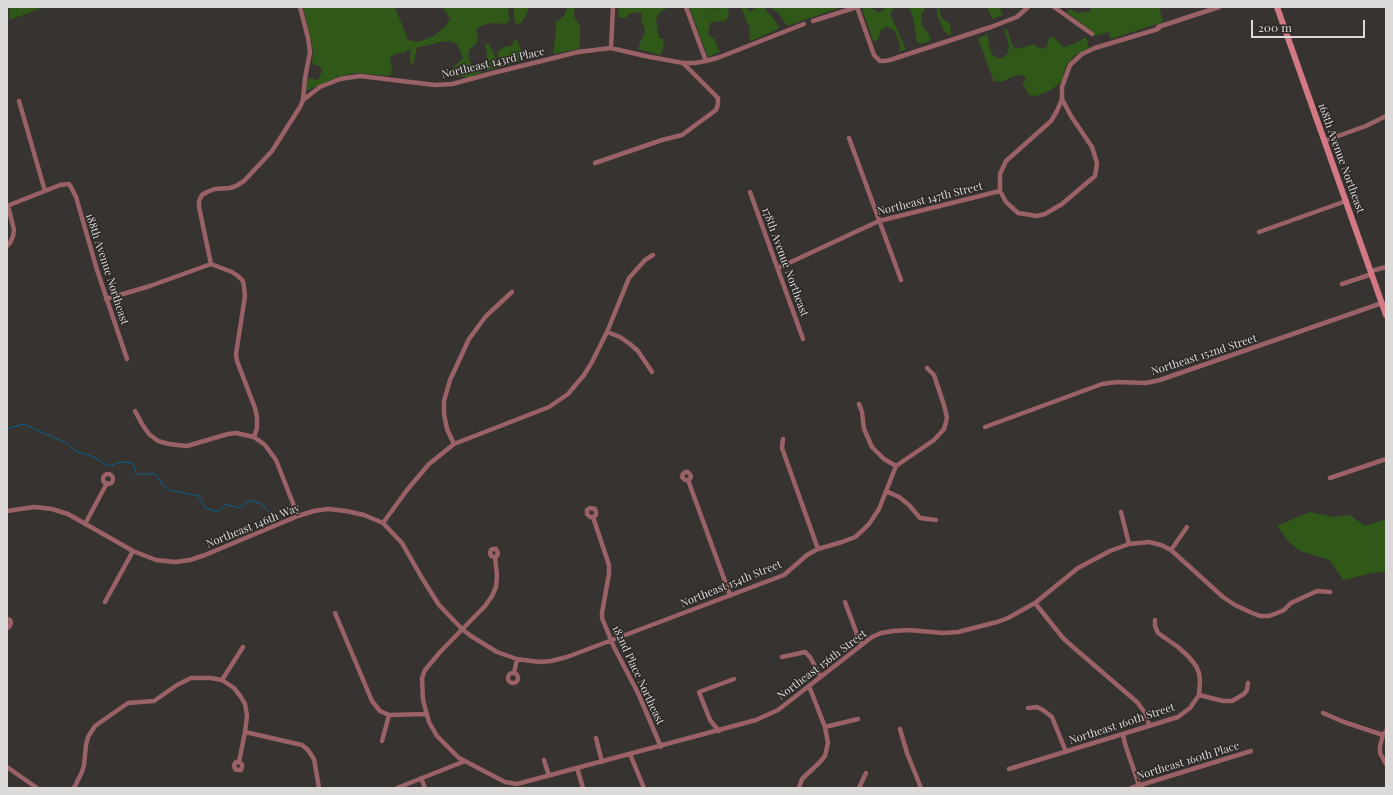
<!DOCTYPE html>
<style>
body{margin:0}
#map{position:relative;width:1393px;height:795px;overflow:hidden;background:#363331;font-family:"Playfair Display",serif}
canvas{display:block}
.frame{position:absolute;inset:0;border:8px solid #dcdad9;pointer-events:none}
.scale{position:absolute;left:1251px;top:20px;width:114px;height:18px;box-sizing:border-box;border:2px solid #dcdad9;border-top:0;padding-left:5px;font-size:12px;line-height:14px;white-space:nowrap;color:#dcdad9;-webkit-text-stroke:3px #2c2927;paint-order:stroke}
</style>
<div id="map">
<canvas width="1393" height="795"></canvas>
<div class="frame"></div>
<div class="scale">200 m</div>
</div>
<script>
const ctx = document.querySelector('canvas').getContext('2d');
ctx.lineJoin = 'round';
function paint(path, color) { ctx.fillStyle = color; ctx.fill(path, 'evenodd'); }
const shape = rows => new Path2D(rows.map(r => 'M' + r).join(''));
function stroke(path, color, width, dash) { ctx.strokeStyle = color; ctx.lineWidth = width; ctx.lineCap = dash ? 'butt' : 'round'; ctx.setLineDash(dash || []); ctx.stroke(path); }
function write(font, color, halo, rows, align = 'center') {
  ctx.font = font + ' "Playfair Display",serif'; ctx.lineWidth = 3; ctx.setLineDash([]); ctx.textBaseline = 'middle'; ctx.strokeStyle = halo; ctx.fillStyle = color; for (const [text, x, y, turn = 0] of rows) {
    ctx.save(); ctx.translate(x, y); ctx.rotate((+turn || 0) * Math.PI / 180); ctx.textAlign = isNaN(turn) ? turn : align; if (halo) ctx.strokeText(text, 0, 0); ctx.fillText(text, 0, 0); ctx.restore();
  }
}
const green = shape([
 [8,7,45,7,9,20,10,12],
 [303,7,395,7,408,40,418,42,434,36,445,27,450,19,443,7,509,7,508,12,510,20,505,24,493,23,483,25,476,29,478,36,477,43,470,49,468,56,471,64,478,65,481,73,468,78,462,76,455,77,451,75,452,69,463,58,457,44,449,41,439,42,426,46,417,47,413,66,410,62,411,53,410,49,404,53,395,54,390,58,392,69,390,76,355,73,338,77,308,90,306,89,307,78,318,80,322,71,320,66,312,64,313,49],
 [515,7,529,7,526,16,521,23,516,24,514,18,514,9],
 [568,7,575,7,574,16,580,26,580,44,578,49,553,54,556,30,555,23,563,17],
 [619,7,628,7,631,8,642,8,644,7,677,7,669,7,660,12,656,20,659,38,664,39,663,48,660,55,638,49,641,40,645,33,644,26,641,21,642,14,638,12,629,14,625,18,618,17],
 [689,7,707,7,711,9,728,7,729,16,725,21,711,22,709,28,708,35,714,39,720,52,708,57],
 [741,7,746,7,748,10,751,11,757,7,764,7,779,26,778,29,751,41,749,35,750,28,747,22],
 [769,7,842,7,787,26,778,13],
 [870,7,877,12,880,12,886,7,895,7,890,14,906,49,899,52,900,45,895,31,890,28,886,27,881,30,878,40,873,41,862,9],
 [909,7,924,7,925,10,921,15,922,26,929,34,931,40,921,44,917,42,913,18],
 [937,7,939,7,941,17,950,24,951,34,949,35,944,31,941,24,937,15],
 [987,7,999,7,1003,15,992,19],
 [1089,7,1159,7,1163,22,1111,39,1109,32,1095,36,1076,19,1067,13,1070,9,1078,13,1088,12,1091,10],
 [1004,29,1007,29,1012,44,1016,49,1034,44,1040,49,1047,47,1049,37,1054,37,1063,47,1076,43,1086,37,1089,48,1074,56,1066,66,1062,81,1051,90,1036,96,1029,95,1022,83,1025,81,1026,78,1022,75,1013,76,1004,81,994,82,978,38,988,34,989,47,992,54,997,58,1003,58,1008,53,1009,46],
 [517,39,524,59,521,61,501,67,497,53,504,47,511,46,515,40],
 [488,43,494,54,499,67,487,71,486,67,488,61,485,44],
 [1310,512,1333,517,1350,515,1365,526,1386,519,1386,572,1373,573,1343,580,1330,560,1300,551,1288,541,1277,526]
]);
const stream = shape([
 [7,429,23,424,62,441,68,444,75,451,94,457,108,466,121,462,133,463,136,474,156,474,162,484,169,490,199,496,205,508,218,512,225,504,239,508,250,500,262,504,273,517]
]);
const street = shape([
 [300,7,308,38,310,52,305,78,303,100],
 [686,7,706,61],
 [857,7,874,55,880,61,885,61,890,60,991,27,1017,17,1028,7],
 [1054,7,1092,34],
 [813,21,857,7],
 [1158,27,1219,7],
 [611,48,613,7],
 [1062,99,1071,116,1092,147,1097,163,1095,176,1062,204,1045,214,1037,216,1018,213,1006,202,1000,191,1000,174,1006,161,1051,121,1057,111,1062,99,1062,87,1070,65,1082,54,1095,48,1158,29,1160,27],
 [19,101,45,191],
 [849,138,901,280],
 [1324,141,1366,126,1386,116],
 [595,163,662,140,682,135,716,110,718,104,718,98,683,63],
 [750,192,803,339],
 [7,206,60,185,69,184,71,187,76,197,97,270,127,359],
 [1259,232,1346,201],
 [7,246,10,243,13,236,14,230,8,206],
 [211,264,199,207,199,201,202,195,207,192,215,189,230,188,236,186,244,181,272,151,300,107,303,100,320,87,340,79,360,76,435,85,452,84,493,73,578,52,611,48,645,56,683,63,695,63,706,61,720,57,804,24],
 [211,264,232,272,238,276,243,281,244,287,245,296,236,354,237,361,255,408,257,417,257,428,254,437],
 [778,268,879,221,1000,191],
 [1371,271,1386,267],
 [1342,284,1372,274],
 [106,299,150,286,211,264],
 [607,332,620,337,630,344,638,351,652,372],
 [859,404,862,412,864,429,872,447,884,459,896,466],
 [135,411,142,424,149,434,158,441,169,444,187,446,228,434,236,433,254,437,265,445,276,460,298,516],
 [985,427,1102,384,1117,382,1146,383,1160,380,1382,303],
 [783,439,782,448,818,549],
 [454,444,447,429,444,414,444,401,450,380,469,339,486,316,512,292],
 '103 479a5 5 0 1 1 10 0a5 5 0 1 1-10 0Z',
 [1330,478,1386,459],
 [688,480,690,479,691,476,688,472,685,472,683,474,682,477,685,480,688,480,730,595],
 [886,491,899,497,909,505,920,518,936,520],
 [7,511,34,507,52,509,68,514,133,551,156,560,175,562,190,560,205,555,298,516,314,511,328,509,346,511,364,515,383,523,407,490,429,464,454,444,549,407,568,394,584,375,592,362,607,332,629,278,645,260,653,255],
 [1121,512,1129,544],
 [593,517,596,515,596,512,595,509,590,508,587,510,587,514,590,517,593,517,609,565,609,574,602,613,602,618,614,647,638,693,661,747],
 [383,523,402,543,422,578,439,605,463,630,471,636,497,652,517,659,539,662,551,661,567,657,784,575,807,555,818,549,842,542,855,537,863,530,869,524,879,509,896,466,934,440,944,429,947,418,944,405,934,375,927,368],
 [85,524,107,483],
 [1171,550,1187,527],
 [495,557,491,556,490,553,491,550,493,549,496,549,498,553,497,556,495,557,497,576,496,587,492,596,485,606,441,651,425,670,422,678,423,700,429,722,437,736,459,758,505,782,517,784,756,720,778,710,872,637,881,633,893,631,909,630,943,633,958,632,997,622,1008,618,1035,603,1078,568,1110,551,1129,544,1149,542,1161,545,1171,550,1223,597,1235,605,1252,613,1260,616,1269,616,1277,613,1284,610,1291,603,1317,591,1330,592],
 [105,602,133,551],
 [845,602,861,645],
 [1035,603,1063,638,1073,647,1137,702,1146,714,1149,725],
 [335,613,372,701,380,711,389,715,426,714],
 [7,619,10,620,11,623,9,627,7,628],
 [1155,620,1155,626,1158,633,1178,647,1189,657,1196,666,1199,673,1200,681,1199,695],
 [782,657,805,652,810,657,821,677],
 [514,673,517,659],
 '508 678a5 5 0 1 1 10 0a5 5 0 1 1-10 0Z',
 [222,680,243,647],
 [1028,708,1037,707,1043,710,1052,717,1066,752],
 [1323,713,1344,722,1383,735],
 [825,727,858,719],
 [900,729,907,753,921,788],
 [719,731,710,720,699,692,734,679],
 [1386,731,1383,735,1380,746,1380,753,1386,764],
 [245,732,302,745,308,750,314,759,319,788],
 [1123,734,1125,744,1140,788],
 [596,738,602,762],
 [382,741,389,715],
 [630,754,644,788],
 [544,760,549,776],
 [7,767,37,788],
 [577,768,583,788],
 [1009,769,1178,717,1190,708,1199,695,1223,701,1232,701,1244,694,1247,690,1248,683],
 [421,778,425,788],
 [74,788,82,772,84,765,86,745,88,737,95,726,128,703,154,701,177,685,191,678,211,678,222,680,234,688,241,697,245,704,247,716,245,732,239,762,242,764,242,767,241,770,238,770,235,769,234,765,236,762,239,762],
 [397,788,465,761],
 [799,788,802,779,820,762,825,756,828,743,825,727,809,686],
 [859,788,866,773],
 [1131,788,1251,751]
]);
const secondary = shape([
 [1277,7,1386,315]
]);
const streetNames = [
 ["Northeast 143rd Place",493,63,-13],
 ["168th Avenue Northeast",1341,158,70],
 ["Northeast 147th Street",930,199,-14],
 ["178th Avenue Northeast",785,262,70],
 ["188th Avenue Northeast",107,269,72],
 ["Northeast 152nd Street",1204,355,-18],
 ["Northeast 146th Way",253,526,-22],
 ["Northeast 154th Street",731,584,-22],
 ["Northeast 156th Street",822,665,-37],
 ["182nd Place Northeast",638,675,65],
 ["Northeast 160th Street",1122,724,-18],
 ["Northeast 160th Place",1188,761,-17]
];
paint(green, '#305819');
stroke(stream, '#0b618f', 1);
stroke(street, '#9a6167', 4.5);
stroke(secondary, '#d37983', 6);
write('11px', '#dcdad9', '#2c2927', streetNames);
</script>
